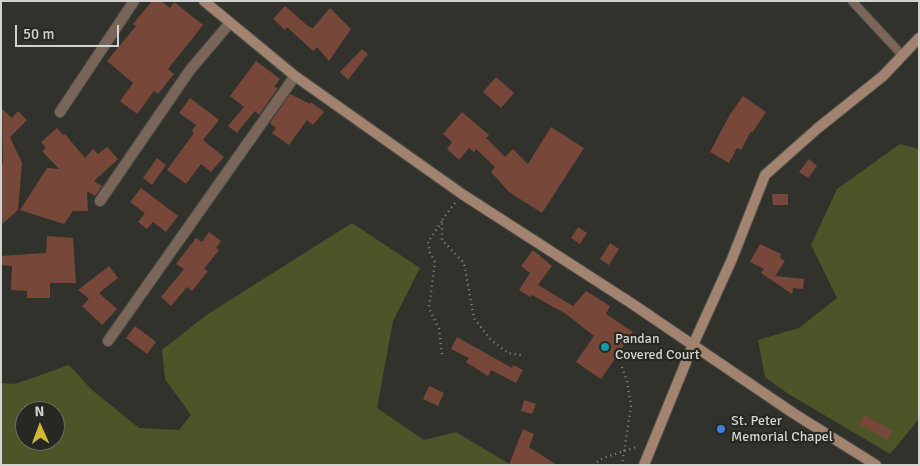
<!DOCTYPE html>
<style>
body{margin:0}
#map{position:relative;width:920px;height:466px;overflow:hidden;background:#32322c;font-family:Signika,sans-serif}
canvas{display:block}
.frame{position:absolute;inset:0;border:2px solid #d2d2ce;pointer-events:none}
.north{position:absolute;left:15px;top:401px;width:50px;height:50px;box-sizing:border-box;background:#282823;border:1px solid #6c6c67;border-radius:50%;rotate:358deg;font-size:14px;font-weight:700;line-height:20px;text-align:center;color:#d2d2ce}
.north::after{content:'';display:block;margin:auto;width:18px;height:22px;background:#d1b736;clip-path:polygon(50% 0,100% 100%,50% 72%,0 100%)}
.scale{position:absolute;left:15px;top:25px;width:104px;height:22px;box-sizing:border-box;border:2px solid #d2d2ce;border-top:0;padding-left:6px;font-size:15px;line-height:18px;white-space:nowrap;color:#d2d2ce;-webkit-text-stroke:4px #282823;paint-order:stroke}
</style>
<div id="map">
<canvas width="920" height="466"></canvas>
<div class="frame"></div>
<div class="north">N</div>
<div class="scale">50 m</div>
</div>
<script>
const ctx = document.querySelector('canvas').getContext('2d');
ctx.lineJoin = 'round';
function paint(path, color) { ctx.fillStyle = color; ctx.fill(path, 'evenodd'); }
const shape = rows => new Path2D(rows.map(r => 'M' + r).join(''));
function stroke(path, color, width, dash) { ctx.strokeStyle = color; ctx.lineWidth = width; ctx.lineCap = dash ? 'butt' : 'round'; ctx.setLineDash(dash || []); ctx.stroke(path); }
function write(font, color, halo, rows, align = 'center') {
  ctx.font = font + ' Signika,sans-serif'; ctx.lineWidth = 4.5; ctx.setLineDash([]); ctx.textBaseline = 'middle'; ctx.strokeStyle = halo; ctx.fillStyle = color; for (const [text, x, y, turn = 0] of rows) {
    ctx.save(); ctx.translate(x, y); ctx.rotate((+turn || 0) * Math.PI / 180); ctx.textAlign = isNaN(turn) ? turn : align; if (halo) ctx.strokeText(text, 0, 0); ctx.fillText(text, 0, 0); ctx.restore();
  }
}
const green = shape([
 [900,144,919,149,919,419,890,454,787,393,765,377,758,340,799,328,837,298,811,245,837,189],
 [352,223,420,268,393,321,377,408,424,440,456,432,511,465,1,465,1,383,15,384,69,365,92,390,139,428,179,430,191,415,165,379,162,350,205,316],
 [25,411,55,411,55,441,25,441]
]);
const building = shape([
 [152,1,161,1,170,8,174,2,203,25,168,69,174,74,158,94,154,91,137,114,120,101,133,83,107,61,136,26,133,24],
 [285,6,309,27,313,28,330,8,351,29,329,61,317,47,313,51,287,27,285,30,273,19],
 [362,49,368,54,348,80,340,72],
 [256,61,280,79,274,87,278,88,259,115,255,111,253,113,237,133,228,126,244,107,230,96],
 [496,77,514,93,501,108,483,92],
 [290,94,310,104,311,102,324,112,313,125,307,120,289,145,272,133,276,128,270,123],
 [743,96,766,112,752,133,751,131,741,150,737,148,729,163,710,152,729,116],
 [190,98,219,120,203,140,224,157,211,172,201,164,186,184,167,170,194,133,192,131,196,125,179,113],
 [2,109,12,118,18,111,27,120,10,137,22,163,18,210,1,225,1,164,3,164],
 [462,112,489,135,486,138,505,157,513,149,528,164,551,127,584,148,542,213,509,192,491,172,495,167,476,149,474,152,469,148,459,160,447,149,452,142,443,134],
 [57,128,63,135,65,134,85,158,93,149,98,154,107,147,118,159,94,181,102,186,95,196,87,191,88,211,73,211,64,224,20,210,47,168,59,169,42,151,46,148,41,142],
 [157,158,166,165,152,185,143,178],
 [809,159,817,166,808,178,799,172],
 [141,188,178,216,166,232,153,222,147,229,138,222,145,213,130,202],
 [772,194,788,194,788,205,773,205],
 [578,227,587,233,580,244,571,238],
 [209,232,221,241,216,248,219,250,204,269,208,271,192,291,187,287,171,306,161,297,184,269,176,264,196,238,202,242],
 [47,236,73,238,76,283,50,283,50,298,27,298,27,291,11,290,12,266,1,265,1,256,46,253],
 [610,243,619,249,609,265,600,259],
 [760,244,781,254,780,258,785,261,775,276,804,279,803,289,793,288,792,294,761,273,764,269,750,262],
 [533,250,552,266,538,285,573,306,586,291,610,306,606,314,633,332,601,379,576,362,594,336,566,314,532,295,530,297,519,290,530,273,521,266],
 [109,266,118,278,99,293,117,309,102,325,82,306,89,299,78,290],
 [135,326,156,342,147,354,126,338],
 [457,337,512,368,513,365,523,370,516,383,491,370,488,376,466,362,469,358,451,349],
 [429,386,444,393,438,406,423,399],
 [524,400,536,404,532,414,521,411],
 [864,415,893,431,887,440,859,424],
 [523,429,534,434,529,447,557,465,509,465]
]);
const path = shape([
 [455,203,442,220,442,240,464,263,474,318,491,340,508,353,521,355],
 [442,354,439,329,429,308,435,262,430,253,428,242,442,221],
 [622,367,627,381,631,406,622,465],
 [593,465,603,458,639,446]
]);
const lane = shape([
 [852,1,903,56]
]);
const street = shape([
 [60,112,134,1],
 [100,201,190,70,229,24],
 [108,341,295,76]
]);
const secondary = shape([
 [204,1,295,76,462,194,631,303,793,413,876,465],
 [644,465,693,345,732,259,765,175,818,128,883,76,919,38]
]);
const markers = [
 [605,347,5,"#0f9aa8"],
 [721,429,5,"#3f7fe0"]
];
const poiNames = [
 ["Pandan",615,339],
 ["Covered Court",615,355],
 ["St. Peter",731,421],
 ["Memorial Chapel",731,437]
];
paint(green, '#4d5427');
paint(building, '#774839');
stroke(lane, '#4f4f49', 10);
stroke(street, '#4f4f49', 12);
stroke(secondary, '#4f4f49', 12);
stroke(path, '#898984', 2.5, [1, 4]);
stroke(lane, '#796659', 8);
stroke(street, '#796659', 10);
stroke(secondary, '#a1836f', 10);
for (const [x, y, r, color] of markers) { const dot = new Path2D(); dot.arc(x, y, r, 0, 2 * Math.PI); ctx.fillStyle = color; ctx.fill(dot); stroke(dot, '#282823', 2); }
write('14px', '#d2d2ce', '#282823', poiNames, 'left');
</script>
